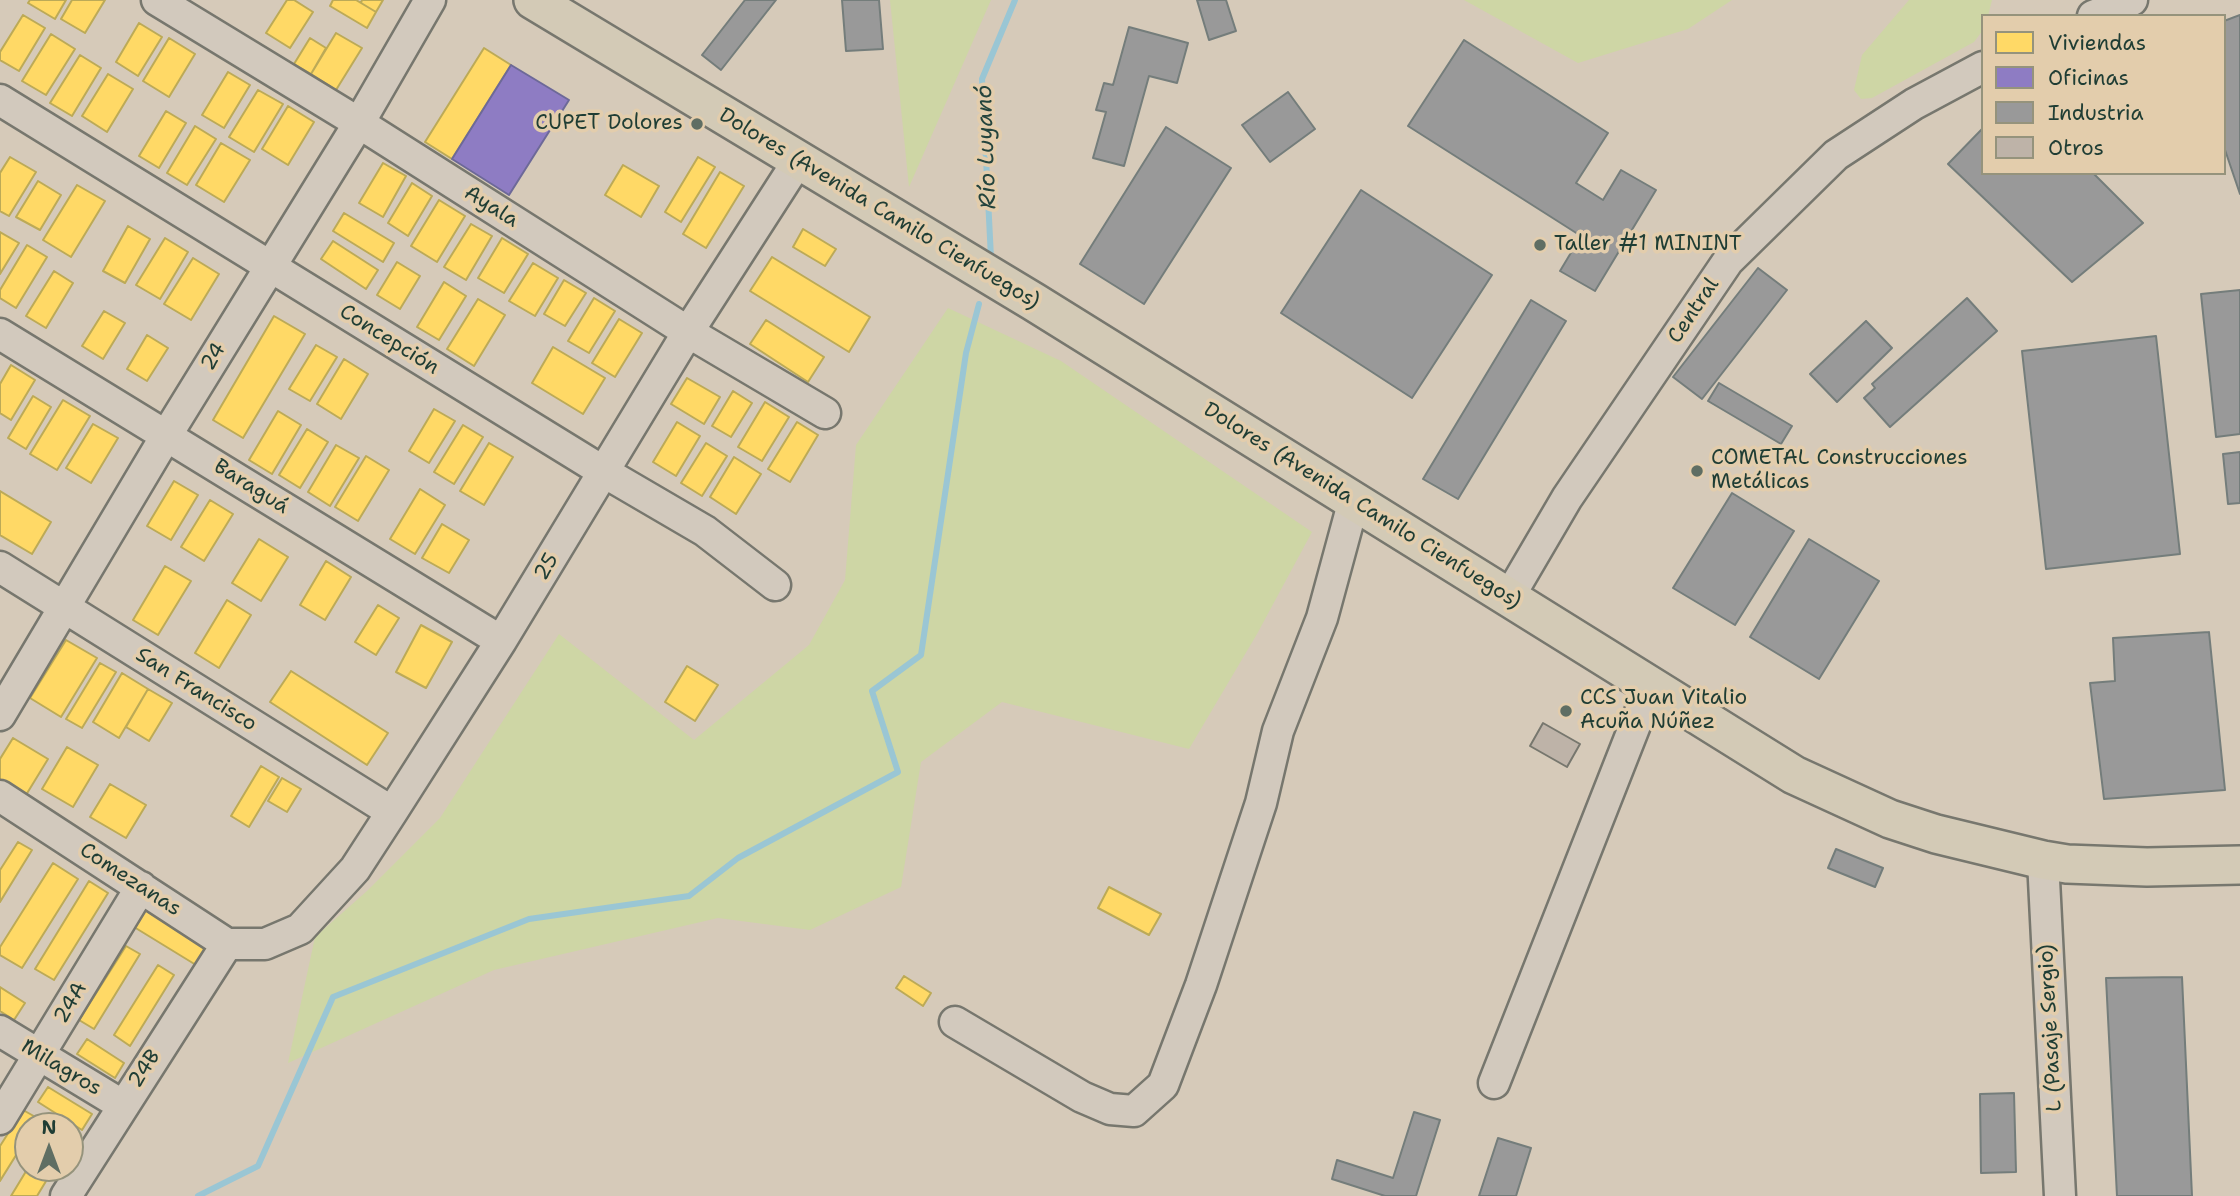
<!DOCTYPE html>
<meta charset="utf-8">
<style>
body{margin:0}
#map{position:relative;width:2240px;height:1196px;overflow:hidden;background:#d6cab9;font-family:"Shantell Sans",sans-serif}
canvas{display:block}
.legend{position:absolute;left:1981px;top:14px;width:245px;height:161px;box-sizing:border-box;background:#e3cdac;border:2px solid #95937c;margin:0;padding:9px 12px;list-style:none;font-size:21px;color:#1f3d34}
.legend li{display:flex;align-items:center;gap:14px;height:35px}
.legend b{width:35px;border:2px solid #95937c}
.north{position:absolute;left:14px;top:1112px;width:70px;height:70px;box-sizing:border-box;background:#e3cdac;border:2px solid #95937c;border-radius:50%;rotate:0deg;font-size:19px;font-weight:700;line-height:28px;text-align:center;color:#1f3d34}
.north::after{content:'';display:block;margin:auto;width:24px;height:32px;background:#5f6e63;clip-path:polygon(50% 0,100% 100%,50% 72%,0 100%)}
</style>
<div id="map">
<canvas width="2240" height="1196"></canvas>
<ul class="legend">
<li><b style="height:19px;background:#ffd966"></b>Viviendas</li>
<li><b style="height:19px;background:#8e7cc3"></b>Oficinas</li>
<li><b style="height:19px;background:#999"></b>Industria</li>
<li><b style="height:19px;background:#beb3a8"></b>Otros</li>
</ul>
<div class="north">N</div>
</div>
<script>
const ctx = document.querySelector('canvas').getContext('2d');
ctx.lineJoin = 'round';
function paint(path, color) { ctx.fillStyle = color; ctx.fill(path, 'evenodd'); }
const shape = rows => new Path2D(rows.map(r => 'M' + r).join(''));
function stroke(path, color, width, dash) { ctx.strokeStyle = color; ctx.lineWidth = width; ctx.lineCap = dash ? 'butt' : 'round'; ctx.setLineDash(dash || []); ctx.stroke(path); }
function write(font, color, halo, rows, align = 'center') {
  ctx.font = font + ' "Shantell Sans",sans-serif'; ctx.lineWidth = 7; ctx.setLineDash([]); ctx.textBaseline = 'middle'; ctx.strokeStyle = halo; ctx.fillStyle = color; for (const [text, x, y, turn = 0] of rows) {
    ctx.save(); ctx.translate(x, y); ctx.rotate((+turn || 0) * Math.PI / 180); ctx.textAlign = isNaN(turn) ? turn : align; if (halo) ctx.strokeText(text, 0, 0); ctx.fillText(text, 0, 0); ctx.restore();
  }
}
const green = shape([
 [890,0,991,0,909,187],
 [1464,0,1732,0,1688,29,1578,63],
 [1909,0,1992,0,1988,16,1983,16,1983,30,1974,42,1872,98,1861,99,1854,90,1862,55],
 [948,308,1061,361,1312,532,1257,634,1189,749,1002,702,921,762,901,887,810,930,718,918,494,970,288,1063,315,937,367,891,440,818,559,634,694,740,809,645,845,580,856,445]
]);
const homes = shape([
 [30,0,66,0,55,19,28,3,30,0],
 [72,0,105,0,85,33,61,19,72,0],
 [287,0,294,0,313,12,290,48,266,33,287,0],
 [333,0,356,0,376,12,367,28,330,6,333,0],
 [362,0,383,0,376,12,361,3,362,0],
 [23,15,45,28,19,71,0,60,0,52,23,15],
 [139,23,162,37,138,76,116,62,139,23],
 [336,33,362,48,336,90,311,74,336,33],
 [51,34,75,49,46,95,22,81,51,34],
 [169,38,195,54,169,97,143,81,169,38],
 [310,38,326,48,311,74,294,64,310,38],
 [484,48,511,65,452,159,425,142,484,48],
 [80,55,101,68,72,116,50,103,80,55],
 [228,72,250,85,224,128,202,115,228,72],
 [108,74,133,89,107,132,82,116,108,74],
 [258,90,283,104,254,152,229,137,258,90],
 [288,106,314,122,288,165,262,149,288,106],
 [166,111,186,123,159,168,139,156,166,111],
 [195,126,216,139,187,185,167,173,195,126],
 [221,143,250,160,224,202,196,185,221,143],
 [10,157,36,172,9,216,0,211,0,173,10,157],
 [698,157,715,167,681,222,665,212,698,157],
 [383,163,406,176,383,217,359,203,383,163],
 [623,165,659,186,641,217,605,195,623,165],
 [720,172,744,186,706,248,683,234,720,172],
 [38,181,61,195,40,230,16,217,38,181],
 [412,183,432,196,408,236,388,223,412,183],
 [77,185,105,201,71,257,43,240,77,185],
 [439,200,465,216,437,262,411,246,439,200],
 [344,213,394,243,383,262,333,231,344,213],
 [471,224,492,236,466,280,444,267,471,224],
 [128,226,150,239,125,283,103,271,128,226],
 [803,229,836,249,825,266,793,247,803,229],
 [0,232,19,243,0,274,0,232],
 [165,238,188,252,160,299,136,285,165,238],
 [502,238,528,254,504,293,478,278,502,238],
 [333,241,378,270,366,289,321,259,333,241],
 [27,245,47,257,16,308,0,298,0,290,27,245],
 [772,257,870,317,849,352,750,291,772,257],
 [193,258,219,274,191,320,164,304,193,258],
 [397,262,420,276,400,309,377,295,397,262],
 [533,263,558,278,535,316,509,301,533,263],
 [54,271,73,283,46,328,26,316,54,271],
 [564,280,586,293,565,326,544,314,564,280],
 [444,282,466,296,439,340,417,327,444,282],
 [594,298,615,311,589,353,568,341,594,298],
 [478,299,505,315,474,366,447,349,478,299],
 [104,311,125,323,103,359,82,346,104,311],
 [274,316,305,334,243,438,213,420,274,316],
 [619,319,642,333,615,377,592,363,619,319],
 [766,320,824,357,808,382,750,344,766,320],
 [147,335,168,348,147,381,127,369,147,335],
 [316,345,337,357,310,401,289,389,316,345],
 [553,347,605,378,583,414,532,383,553,347],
 [344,359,368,374,341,419,317,404,344,359],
 [11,365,35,380,11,420,0,413,0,384,11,365],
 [687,378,720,397,704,424,671,404,687,378],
 [733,391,752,403,731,437,712,426,733,391],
 [33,396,51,407,26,449,8,438,33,396],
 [63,400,90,416,57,470,30,454,63,400],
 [765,402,789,417,762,461,738,447,765,402],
 [434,409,455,421,429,463,409,451,434,409],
 [278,411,301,425,272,474,249,460,278,411],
 [677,422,700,436,676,476,653,462,677,422],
 [797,422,818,435,790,482,768,469,797,422],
 [93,424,118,438,91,483,66,468,93,424],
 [463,425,483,437,454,484,434,472,463,425],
 [307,429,328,442,300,488,279,475,307,429],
 [489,443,513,457,484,505,460,491,489,443],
 [706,443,727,456,702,496,681,483,706,443],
 [336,445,359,458,330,506,308,492,336,445],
 [366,456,389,470,358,521,335,507,366,456],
 [734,457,761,474,736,514,710,497,734,457],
 [174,481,198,495,171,540,147,526,174,481],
 [420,489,445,505,415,554,390,539,420,489],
 [0,491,51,522,32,554,0,535,0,491],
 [210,500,233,514,204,561,181,547,210,500],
 [442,524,469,540,449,573,422,558,442,524],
 [259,539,288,557,261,601,232,583,259,539],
 [326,561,351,577,325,620,300,605,326,561],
 [165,566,191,581,158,635,133,620,165,566],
 [227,600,251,615,219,668,195,653,227,600],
 [378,605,399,618,376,655,355,642,378,605],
 [421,625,452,642,426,688,396,672,421,625],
 [66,640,97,658,61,717,30,698,66,640],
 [100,663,116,672,82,728,66,719,100,663],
 [687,666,718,685,695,721,665,702,687,666],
 [291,671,388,733,367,765,270,702,291,671],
 [122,673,148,689,119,738,93,722,122,673],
 [148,689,172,703,149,741,126,727,148,689],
 [13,738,48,759,26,795,0,780,0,759,13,738],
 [67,747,98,765,73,807,42,789,67,747],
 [261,766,279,777,249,827,231,816,261,766],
 [282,778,301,789,287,812,268,801,282,778],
 [110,784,146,805,126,838,90,817,110,784],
 [18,842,32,850,0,902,0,870,18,842],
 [53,863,78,879,22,968,0,955,0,947,53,863],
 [89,881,108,893,54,980,35,969,89,881],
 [1109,887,1161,914,1149,935,1098,908,1109,887],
 [145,910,206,948,196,965,134,927,145,910],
 [126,946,140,954,94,1029,79,1020,126,946],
 [158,965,174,975,130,1046,114,1035,158,965],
 [904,976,931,993,923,1006,896,988,904,976],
 [0,987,25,1003,14,1020,0,1011,0,987],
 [87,1039,124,1063,115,1078,77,1054,87,1039],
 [48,1087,92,1114,82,1130,38,1102,48,1087],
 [23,1110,39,1119,34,1126,28,1126,28,1136,0,1181,0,1146,23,1110],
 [28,1168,54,1168,37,1196,11,1196,28,1168]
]);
const offices = shape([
 [511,65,569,100,509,195,452,159,511,65]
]);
const industry = shape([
 [745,0,776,0,721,70,702,55,745,0],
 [842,0,879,0,883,49,846,51,842,0],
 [1197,0,1226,0,1236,31,1209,40,1197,0],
 [2240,15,2240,194,2224,147,2224,21,2240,15],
 [1129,27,1188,43,1177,83,1149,76,1124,166,1093,158,1106,112,1096,110,1104,83,1113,85,1129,27],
 [1464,40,1608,133,1576,183,1603,200,1621,170,1656,190,1595,291,1560,271,1581,236,1408,126,1464,40],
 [1288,92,1315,129,1270,162,1242,125,1288,92],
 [1166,127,1231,168,1144,304,1080,264,1166,127],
 [1983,128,1983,173,2093,173,2143,223,2072,282,1948,164,1983,128],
 [1361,190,1492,275,1412,398,1281,313,1361,190],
 [1758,268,1787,290,1702,399,1673,377,1758,268],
 [2240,290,2240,434,2216,437,2201,294,2240,290],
 [1967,298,1997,331,1890,427,1864,398,1875,388,1872,384,1967,298],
 [1531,300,1566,321,1458,499,1423,479,1531,300],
 [1866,321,1892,348,1837,402,1810,374,1866,321],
 [2156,336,2180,554,2046,569,2022,351,2156,336],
 [1719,383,1792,426,1781,444,1708,401,1719,383],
 [2240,452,2240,503,2228,504,2223,454,2240,452],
 [1732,493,1794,531,1735,625,1673,588,1732,493],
 [1809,539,1879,581,1819,679,1750,637,1809,539],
 [2209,632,2225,790,2104,799,2090,683,2115,681,2113,638,2209,632],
 [1836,849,1883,868,1875,887,1828,868,1836,849],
 [2182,977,2192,1196,2117,1196,2106,978,2182,977],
 [2014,1093,2016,1172,1981,1173,1980,1094,2014,1093],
 [1414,1112,1440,1120,1416,1196,1385,1196,1332,1179,1337,1160,1393,1178,1414,1112],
 [1498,1138,1531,1148,1516,1196,1479,1196,1498,1138]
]);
const stream = shape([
 [991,258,982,79,1015,0],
 [198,1196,258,1166,333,997,529,919,689,896,738,858,898,772,872,691,921,655,966,353,979,304]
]);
const building = shape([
 [1543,723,1580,744,1567,767,1530,746,1543,723]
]);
const minor = shape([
 [157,0,359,123,688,332,825,413],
 [2093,16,2132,0],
 [0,100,604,472,705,531,775,585],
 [0,334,501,641],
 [0,567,392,812],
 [1509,597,1567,498,1728,261,1836,155,1914,104,1983,67],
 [0,715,166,436,359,123,430,0],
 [0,796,227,944,265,944,300,929,355,869,392,812,501,641,688,332,798,161],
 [2043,860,2060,1196],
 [955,1022,1082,1097,1110,1109,1134,1111,1163,1085,1201,985,1261,803,1278,731,1322,618,1354,500],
 [0,1031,122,1105],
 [1494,1083,1650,687],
 [0,1119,141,887],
 [66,1196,227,944]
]);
const major = shape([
 [533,0,1034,302,1794,775,1890,819,1936,834,2043,860,2067,864,2147,867,2240,865]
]);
const markers = [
 [697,124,7,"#5f6e63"],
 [1540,245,7,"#5f6e63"],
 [1697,471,7,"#5f6e63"],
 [1566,711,7,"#5f6e63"]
];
const poiNames = [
 ["CUPET Dolores",683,124,"right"],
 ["Taller #1 MININT",1554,245],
 ["COMETAL Construcciones",1711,459],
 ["Metálicas",1711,483],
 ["CCS Juan Vitalio",1580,699],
 ["Acuña Núñez",1580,723]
];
const streetNames = [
 ["Ayala",491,207,32],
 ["Dolores (Avenida Camilo Cienfuegos)",879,209,31],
 ["Central",1694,311,-56],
 ["Concepción",389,340,32],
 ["24",214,357,-59],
 ["Baraguá",251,487,32],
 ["Dolores (Avenida Camilo Cienfuegos)",1362,506,32],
 ["25",547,567,-59],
 ["San Francisco",196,690,32],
 ["Comezanas",130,880,33],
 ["24A",71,1003,-59],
 ["L (Pasaje Sergio)",2051,1028,-93],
 ["Milagros",61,1068,31],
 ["24B",145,1069,-57]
];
const waterNames = [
 ["Río Luyanó",987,147,-92]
];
paint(green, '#ced6a5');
paint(homes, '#ffd966');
stroke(homes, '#bcaa57', 2);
paint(offices, '#8e7cc3');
stroke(offices, '#6d6998', 2);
paint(industry, '#999');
stroke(industry, '#747d7b', 2);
stroke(stream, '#9ac6d4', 6);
paint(building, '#beb3a8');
stroke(building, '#77776e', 2);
stroke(minor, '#77776e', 35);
stroke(major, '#77776e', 42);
stroke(minor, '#d2c9bd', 30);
stroke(major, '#d3cab6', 37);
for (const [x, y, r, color] of markers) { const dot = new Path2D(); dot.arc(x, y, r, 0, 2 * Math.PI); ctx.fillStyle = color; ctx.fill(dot); stroke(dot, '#e3cdac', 2.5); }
write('21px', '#1f3d34', '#e3cdac', poiNames, 'left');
write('21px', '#1f3d34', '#e3cdac', streetNames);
write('italic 23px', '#24443d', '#e3cdac', waterNames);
</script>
